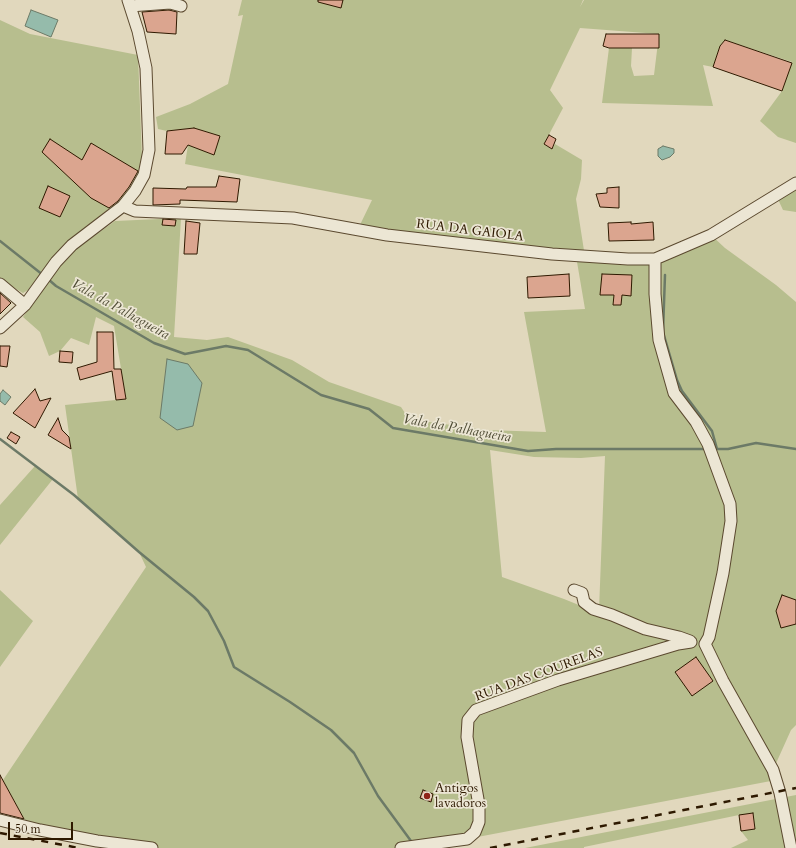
<!DOCTYPE html>
<style>
body{margin:0}
#map{position:relative;width:796px;height:848px;overflow:hidden;background:#e1d8bd;font-family:Cardo,serif}
canvas{display:block}
.scale{position:absolute;left:8px;top:822px;width:65px;height:18px;box-sizing:border-box;border:2px solid #2e1900;border-top:0;padding-left:5px;font-size:12px;line-height:14px;white-space:nowrap;color:#2e1900;-webkit-text-stroke:3px #ece6d4;paint-order:stroke}
</style>
<div id="map">
<canvas width="796" height="848"></canvas>
<div class="scale">50 m</div>
</div>
<script>
const ctx = document.querySelector('canvas').getContext('2d');
ctx.lineJoin = 'round';
function paint(path, color) { ctx.fillStyle = color; ctx.fill(path, 'evenodd'); }
const shape = rows => new Path2D(rows.map(r => 'M' + r).join(''));
function stroke(path, color, width, dash) { ctx.strokeStyle = color; ctx.lineWidth = width; ctx.lineCap = dash ? 'butt' : 'round'; ctx.setLineDash(dash || []); ctx.stroke(path); }
function write(font, color, halo, rows, align = 'center') {
  ctx.font = font + ' Cardo,serif'; ctx.lineWidth = 3.5; ctx.setLineDash([]); ctx.textBaseline = 'middle'; ctx.strokeStyle = halo; ctx.fillStyle = color; for (const [text, x, y, turn = 0] of rows) {
    ctx.save(); ctx.translate(x, y); ctx.rotate((+turn || 0) * Math.PI / 180); ctx.textAlign = isNaN(turn) ? turn : align; if (halo) ctx.strokeText(text, 0, 0); ctx.fillText(text, 0, 0); ctx.restore();
  }
}
const green = shape([
 [242,0,583,0,580,7,584,0,796,0,796,143,778,137,760,121,782,91,792,62,725,40,720,46,713,67,703,65,713,106,602,103,609,48,632,48,631,66,634,76,654,75,659,34,580,28,550,90,563,108,544,144,552,149,555,144,582,160,581,179,576,199,585,257,628,259,655,259,711,235,725,248,776,285,796,302,796,725,791,730,773,770,776,780,467,839,475,832,479,822,479,805,467,737,468,720,476,710,558,680,678,644,690,642,679,637,645,629,599,610,605,456,581,458,534,457,490,450,502,577,564,599,638,629,678,641,527,686,471,709,462,719,464,740,477,815,474,825,468,834,458,838,415,843,417,846,401,848,152,848,97,841,28,826,3,780,146,567,139,552,78,499,65,405,126,399,114,326,96,317,89,345,71,338,60,351,49,356,40,332,23,317,52,275,76,249,115,221,181,218,174,337,207,340,228,337,292,360,329,382,401,407,409,419,486,430,546,432,524,312,585,309,576,256,480,247,387,235,358,229,372,200,185,164,188,145,214,155,220,136,194,128,167,131,158,129,156,117,190,104,228,84,243,15,238,16],
 [0,20,30,34,138,55,142,158,139,171,124,196,55,254,28,290,23,293,0,280],
 [796,183,796,212,783,210,776,195],
 [35,466,53,479,0,545,0,505],
 [0,590,33,621,0,667],
 [796,795,796,848,731,848,748,840,741,831,739,815,584,847,584,848,525,848]
]);
const water = shape([
 [31,10,58,20,51,37,25,26,31,10],
 [663,146,674,149,674,153,670,157,662,160,658,156,658,149,663,146],
 [167,359,188,364,202,383,193,426,177,430,160,418,167,359],
 [3,390,11,397,5,405,0,401,0,394,3,390]
]);
const stream = shape([
 [0,241,43,275],
 [665,275,663,332,677,380,682,391,712,431,717,449],
 [48,279,56,286,154,343,185,354,226,346,248,350,321,395,369,409,393,428,528,451,556,449,707,449],
 [0,439,74,495,139,552,194,597,208,611,224,641,234,667,290,702,331,730,354,753,378,796,411,841],
 [714,449,728,449,756,443,796,449]
]);
const building = shape([
 [318,0,343,0,341,8,318,2,318,0],
 [169,10,177,12,176,34,147,32,142,12,169,10],
 [606,34,659,34,659,48,609,48,603,46,606,34],
 [725,40,792,63,782,91,713,67,720,46,725,40],
 [194,128,220,136,214,155,188,145,182,154,165,154,167,131,194,128],
 [549,135,556,139,552,149,544,144,549,135],
 [50,139,82,160,91,143,138,171,137,173,129,187,118,201,109,208,91,198,42,152,50,139],
 [219,176,240,179,237,202,180,200,180,204,153,205,153,188,186,189,187,187,216,187,219,176],
 [48,186,70,196,60,217,39,208,48,186],
 [619,187,619,208,600,207,596,194,607,193,607,188,619,187],
 [163,219,176,220,175,226,162,225,163,219],
 [186,221,200,223,197,254,184,254,186,221],
 [631,222,631,224,653,222,654,240,609,241,608,223,631,222],
 [569,274,570,296,528,298,527,277,569,274],
 [602,274,632,275,631,296,622,295,621,305,613,305,614,295,600,295,602,274],
 [0,293,11,303,0,314,0,293],
 [97,332,113,332,114,369,121,369,126,399,116,400,112,371,80,380,77,368,97,362,97,332],
 [0,346,10,346,7,367,0,366,0,346],
 [60,351,73,352,72,363,59,362,60,351],
 [35,389,40,401,51,398,35,428,13,413,35,389],
 [58,418,62,430,69,437,71,449,48,435,58,418],
 [11,432,20,437,16,444,7,438,11,432],
 [782,595,796,600,796,624,781,628,776,611,782,595],
 [696,657,713,681,692,696,675,672,696,657],
 [0,775,24,819,0,813,0,775],
 [423,790,433,794,431,802,420,798,423,790],
 [753,813,755,829,741,831,739,815,753,813]
]);
const minor = shape([
 [130,6,170,3,181,6],
 [123,206,135,211,293,218,387,235,552,254,628,259,655,259,711,235,796,183],
 [655,259,655,294,659,340,674,393,696,422,708,444,730,504,731,521,723,573,709,637,705,644,723,681,773,770,780,793,791,848],
 [0,284,25,305],
 [0,328,25,305,56,262,72,245,123,206,135,191,144,175,149,150,146,68,138,31,128,0],
 [574,590,582,593,584,602,593,609,612,615,645,629,679,637,690,641],
 [0,820,40,830,97,841,152,848],
 [401,848,467,839,475,832,479,822,479,805,467,737,468,720,476,710,558,680,678,644,691,642]
]);
const rail = shape([
 [0,833,79,848],
 [490,848,796,788]
]);
const markers = [
 [427,796,4,"#8f2418"]
];
const streetNames = [
 ["RUA DA GAIOLA",470,231,7],
 ["RUA DAS COURELAS",539,675,-20]
];
const poiNames = [
 ["Antigos",435,789],
 ["lavadoros",435,804]
];
const waterNames = [
 ["Vala da Palhagueira",120,310,29],
 ["Vala da Palhagueira",457,429,10]
];
paint(green, '#b7be8e');
paint(water, '#95bbab');
stroke(water, '#6c7a67', 1);
stroke(stream, '#6c7a67', 2.5);
paint(building, '#dba58f');
stroke(building, '#2e1900', 1);
stroke(minor, '#5b492f', 13);
stroke(minor, '#ece6d4', 11);
stroke(rail, '#2e1900', 2.5, [7, 7]);
for (const [x, y, r, color] of markers) { const dot = new Path2D(); dot.arc(x, y, r, 0, 2 * Math.PI); ctx.fillStyle = color; ctx.fill(dot); stroke(dot, '#ece6d4', 1.5); }
write('13px', '#2e1900', '#ece6d4', streetNames);
write('13px', '#2e1900', '#ece6d4', poiNames, 'left');
write('italic 14px', '#4d4a33', '#ece6d4', waterNames);
</script>
